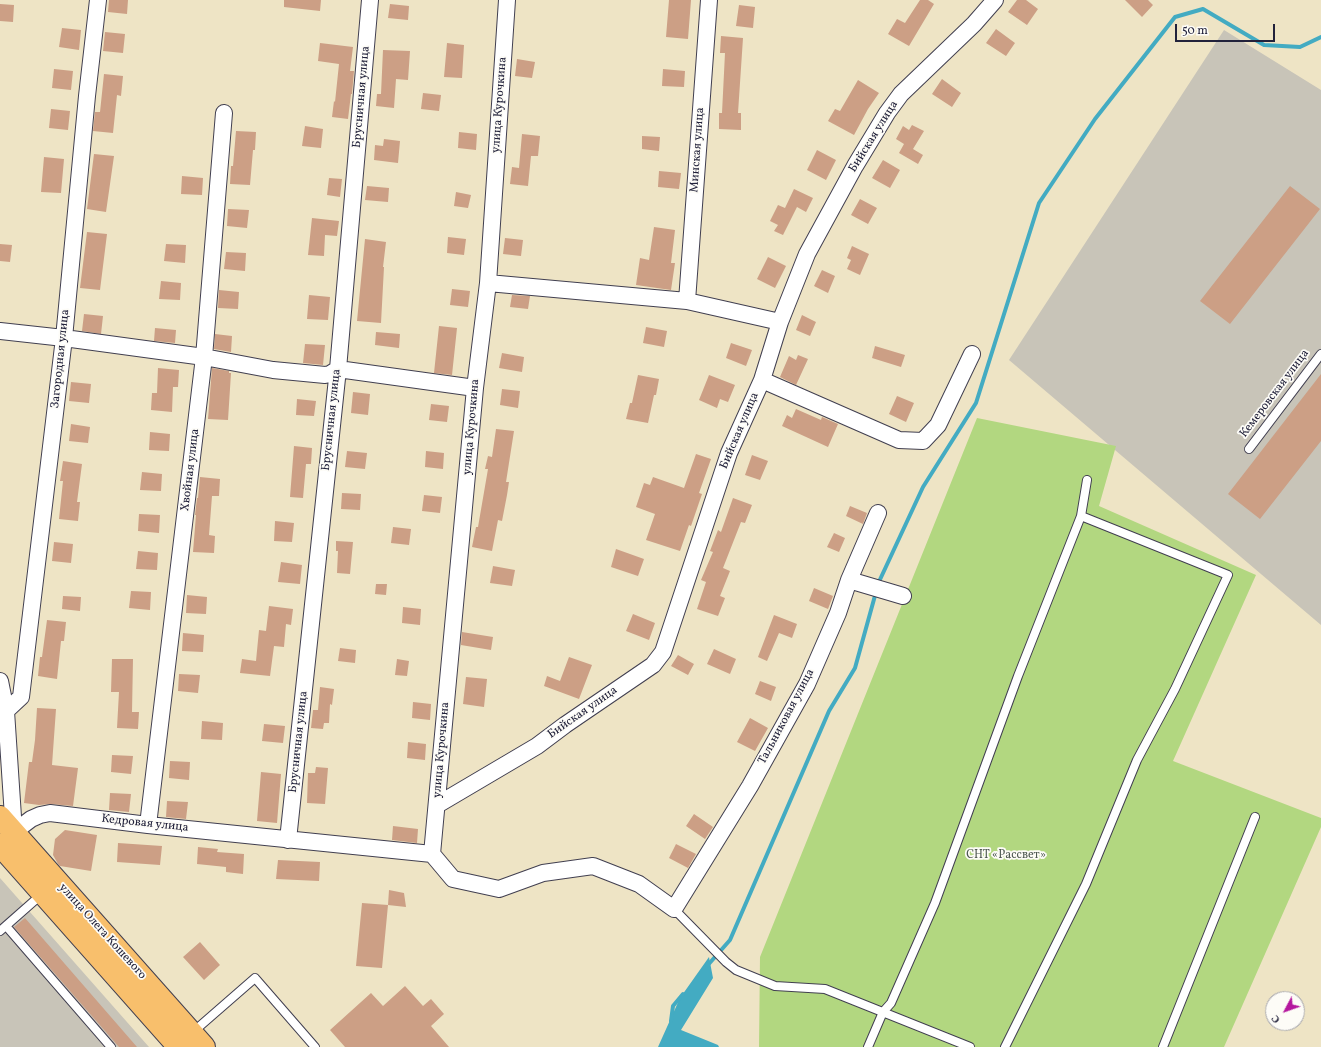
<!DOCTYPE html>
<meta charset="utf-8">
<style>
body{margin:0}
#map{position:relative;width:1321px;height:1047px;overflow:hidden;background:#eee4c5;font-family:Vollkorn,serif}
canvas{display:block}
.north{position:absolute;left:1265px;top:991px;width:40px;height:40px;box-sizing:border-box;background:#fdfcf7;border:1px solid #a5a5ac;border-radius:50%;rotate:229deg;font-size:11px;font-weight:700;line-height:16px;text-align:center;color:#22223b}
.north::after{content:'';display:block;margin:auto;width:14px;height:18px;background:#b5179e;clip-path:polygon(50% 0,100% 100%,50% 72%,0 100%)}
.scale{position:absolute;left:1175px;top:24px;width:100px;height:18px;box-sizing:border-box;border:2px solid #22223b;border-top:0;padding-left:5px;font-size:12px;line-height:14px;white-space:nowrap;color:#22223b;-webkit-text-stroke:3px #fdfcf7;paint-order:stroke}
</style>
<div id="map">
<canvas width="1321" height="1047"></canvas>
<div class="north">С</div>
<div class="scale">50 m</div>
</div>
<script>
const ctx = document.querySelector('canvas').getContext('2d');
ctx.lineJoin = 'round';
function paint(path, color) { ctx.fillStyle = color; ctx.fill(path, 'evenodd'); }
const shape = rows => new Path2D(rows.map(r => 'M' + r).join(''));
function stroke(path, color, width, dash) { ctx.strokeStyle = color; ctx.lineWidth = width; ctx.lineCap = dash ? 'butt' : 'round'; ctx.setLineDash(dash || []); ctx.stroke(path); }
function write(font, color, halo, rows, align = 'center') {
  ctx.font = font + ' Vollkorn,serif'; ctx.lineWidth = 3.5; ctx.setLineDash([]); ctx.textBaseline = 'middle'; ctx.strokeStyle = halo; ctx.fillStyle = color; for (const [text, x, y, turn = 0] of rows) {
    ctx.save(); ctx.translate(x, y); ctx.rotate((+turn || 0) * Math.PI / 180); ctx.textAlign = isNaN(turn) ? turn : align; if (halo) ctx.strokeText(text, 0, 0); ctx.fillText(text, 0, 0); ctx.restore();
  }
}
const industrial = shape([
 [1224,30,1321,90,1321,625,1009,360],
 [0,878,149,1047,0,1047]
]);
const green = shape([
 [977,418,1116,446,1099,506,1256,575,1173,761,1321,818,1321,827,1224,1047,759,1047,760,957]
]);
const water = shape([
 [709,957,713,978,681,1030,718,1045,719,1047,658,1047,680,998]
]);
const stream = shape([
 [877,586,923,487,976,403,1039,203,1095,119,1175,17,1203,9,1264,45,1300,47,1321,37],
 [707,966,730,940,829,711,855,668,876,592],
 [671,1021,673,1006,683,994]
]);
const building = shape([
 [109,0,128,0,127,14,108,12],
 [284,0,321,0,320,11,284,7],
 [669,0,691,0,688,39,666,37],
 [920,0,928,0,934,4,909,46,888,34,897,19,905,23],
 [1017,0,1026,0,1038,9,1027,25,1008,12],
 [1125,0,1148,0,1153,5,1142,17],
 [0,4,14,5,13,22,0,21],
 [390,4,409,6,408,20,388,18],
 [739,5,755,7,753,28,736,26],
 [62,28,81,30,79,50,59,47],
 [996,29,1015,43,1006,56,986,43],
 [105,32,125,34,123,53,103,51],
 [721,36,743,38,738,113,741,113,741,130,719,129,719,113,722,113,725,53,720,53],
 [320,43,353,47,350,71,354,71,352,94,351,94,348,119,332,117,334,101,335,102,339,64,318,61],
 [447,43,464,45,462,78,444,77],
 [383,50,410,51,408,80,396,79,394,108,376,106,377,94,381,94],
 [517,59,535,62,532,78,515,76],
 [54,69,73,71,71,90,52,88],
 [663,69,685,71,684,87,662,86],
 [104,74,123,76,121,96,117,95,113,133,93,131,95,112,100,112],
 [942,79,961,93,952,107,932,94],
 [858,80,879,93,868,109,854,135,828,121,835,109,840,111],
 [423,93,441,95,439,111,421,109],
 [51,109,70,111,68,130,49,128],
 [912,125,924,131,913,149,923,155,918,164,899,153,904,144,896,139,903,126,909,130],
 [305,126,323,129,321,148,302,146],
 [236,131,256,132,255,150,253,150,250,185,230,184,231,166,233,166],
 [459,132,477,134,476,150,458,148],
 [522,134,540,136,538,156,531,156,528,186,510,184,512,167,519,168],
 [642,136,660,137,659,151,642,149],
 [384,139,400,141,398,163,374,160,375,145,383,146],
 [817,150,836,160,826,180,807,170],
 [94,154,114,156,106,212,87,209],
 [44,157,64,159,61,193,41,192],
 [883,160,900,170,890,188,872,178],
 [659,171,681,173,679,189,658,187],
 [182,176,203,178,202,195,181,194],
 [329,178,342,179,340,197,327,195],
 [367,186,389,188,388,202,365,200],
 [1290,186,1320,209,1230,324,1200,301],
 [794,189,813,198,806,212,797,207,783,235,774,231,778,225,770,221,778,205,785,208],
 [456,192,471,195,468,208,454,206],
 [860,199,877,208,868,224,851,215],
 [228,209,249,210,247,228,227,226],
 [312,218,339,221,337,236,325,235,324,256,308,255],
 [654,227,675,230,671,263,675,263,671,290,636,285,640,258,649,260],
 [87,232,107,234,100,290,80,288],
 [448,237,466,239,464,255,447,253],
 [505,238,523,240,521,256,503,254],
 [365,239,386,242,383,267,384,267,381,323,357,321],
 [0,244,12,245,10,262,0,261],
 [166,244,186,245,185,263,164,261],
 [852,246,869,254,860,275,847,269,851,260,847,258],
 [226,252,246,253,245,271,224,269],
 [768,257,786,266,775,288,757,279],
 [822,270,835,276,828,293,814,286],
 [161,281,181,283,180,300,159,299],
 [452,289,470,291,468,307,450,305],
 [219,290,239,292,238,309,218,308],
 [309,295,330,297,328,320,307,319],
 [512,295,530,296,528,309,510,307],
 [84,314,103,316,101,334,82,331],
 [802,315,816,322,810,336,796,330],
 [439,326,457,328,452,375,434,373],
 [646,327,667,331,664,347,643,343],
 [155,328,176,330,175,343,154,341],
 [376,332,400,334,399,348,375,345],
 [215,334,232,336,231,352,214,349],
 [731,343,752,350,746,366,726,358],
 [305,344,325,345,323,365,303,363],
 [875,346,905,355,901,367,872,358],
 [502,353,524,357,522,372,499,368],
 [798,355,808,359,796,385,780,377,789,356,796,360],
 [158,368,179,370,178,387,173,387,172,412,151,410,152,393,157,393],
 [212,368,229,371,229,373,231,373,228,420,208,419],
 [1321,374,1321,441,1260,519,1228,494],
 [638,375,659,379,656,395,654,395,648,423,626,419,630,403,632,403],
 [709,375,735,385,728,402,720,399,717,408,699,400],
 [71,382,91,384,89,403,69,401],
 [502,389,520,391,518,408,500,405],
 [353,392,370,394,368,415,351,413],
 [897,396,914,403,906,422,889,414],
 [297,399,316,401,314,416,296,415],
 [431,404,449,406,447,422,429,420],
 [796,409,821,420,822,417,838,424,828,447,782,426,787,415,792,418],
 [71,424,90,427,88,443,69,441],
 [496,429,514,431,506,482,509,482,507,495,502,521,498,520,492,551,472,547,476,527,478,527,488,469,485,469,488,456,492,457],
 [150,432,170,434,169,451,149,450],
 [294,446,312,448,311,464,306,464,303,498,290,497],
 [347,451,367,453,365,469,345,467],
 [426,451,444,453,443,469,425,467],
 [696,454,711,459,699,493,702,494,691,526,689,525,680,551,646,540,655,514,636,507,644,483,650,485,653,477,684,488],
 [752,455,768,461,760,480,745,475],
 [63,461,82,464,77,502,80,502,78,521,59,519,63,481,60,481],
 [142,472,162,474,161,491,140,490],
 [200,477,220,479,219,496,212,496,209,535,215,536,214,553,193,552,196,515,195,515,197,498,198,498],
 [342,493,361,494,360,510,341,509],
 [424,495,442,497,440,513,422,511],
 [733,498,752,505,745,523,741,522,723,568,730,571,720,596,725,598,718,616,697,609,706,582,701,580,713,552,710,551,718,530,721,532],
 [850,506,867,513,863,524,846,516],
 [139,514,160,515,159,533,138,531],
 [275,521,294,523,292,542,274,541],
 [393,527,411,529,409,545,391,543],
 [834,533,845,538,839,552,827,547],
 [336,541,353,542,350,574,337,573,338,551,336,551],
 [54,542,73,544,71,563,52,561],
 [616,549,644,559,638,576,611,567],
 [138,551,158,553,157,570,136,569],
 [281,562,302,565,300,584,278,582],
 [493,566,515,570,512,586,490,583],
 [376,584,387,584,386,595,375,594],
 [814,588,833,596,828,609,809,601],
 [131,591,151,592,150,610,129,608],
 [187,595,207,597,206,614,186,613],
 [63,596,81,597,80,611,62,609],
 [269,606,293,609,291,625,286,624,284,647,274,646,270,676,240,673,242,659,256,661,259,630,266,631],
 [403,607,421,609,420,625,402,623],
 [633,614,655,623,649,640,626,631],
 [774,615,797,624,792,638,779,633,767,661,758,657],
 [47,620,66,622,64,641,61,641,57,679,38,676,40,657,42,657],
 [462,632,493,637,491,650,461,645],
 [183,633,204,635,203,652,182,651],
 [340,648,356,650,355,663,338,661],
 [714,649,736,659,730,674,707,664],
 [678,655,694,664,688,675,671,666],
 [569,657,592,665,579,699,544,686,547,676,560,681],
 [112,659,133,659,132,712,139,712,138,729,117,728,119,692,111,692],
 [397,659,409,661,407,676,395,675],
 [179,674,200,675,198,693,178,691],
 [466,677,487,679,484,707,463,704],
 [760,681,776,687,771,701,755,694],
 [320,687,334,689,332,705,330,704,329,723,324,723,323,729,311,728,313,710,318,710],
 [413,702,431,704,430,720,412,718],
 [37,708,56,709,52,765,78,768,73,806,51,804,39,805,24,803,29,762,32,762,35,740],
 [750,718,768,728,755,751,737,742],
 [202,721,223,723,222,740,201,739],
 [264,724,285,726,283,743,262,741],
 [408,742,426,744,425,760,407,758],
 [112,755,133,756,131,774,111,772],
 [170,761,190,762,189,780,169,778],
 [316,767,328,768,325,804,307,803,308,773,315,773],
 [261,772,281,774,277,823,257,821],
 [110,793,131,794,129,812,109,810],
 [167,801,188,802,186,819,166,817],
 [694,814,713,827,705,839,686,826],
 [393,826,418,829,417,843,392,840],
 [65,830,97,835,91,871,60,866,58,864,53,855,55,839],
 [118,843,162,846,160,865,117,862],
 [676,844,696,854,688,868,669,858],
 [198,847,218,849,217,852,244,854,243,874,226,872,226,867,197,864],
 [278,860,320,862,319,881,276,879],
 [389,890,404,893,406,907,388,905],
 [362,903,388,905,382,968,356,966],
 [25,918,137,1047,119,1047,14,927],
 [200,942,220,965,204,980,183,957],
 [405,986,423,1006,431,999,444,1014,431,1026,449,1047,345,1047,330,1030,371,993,383,1006]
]);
const service = shape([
 [1249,449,1321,354],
 [674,909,726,962,736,970,775,986,825,989,970,1047],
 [6,926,111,1047],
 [0,931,42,894],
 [193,1032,255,978,315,1047],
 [868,1047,883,1012,891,1003,935,903,1018,676,1081,516,1087,480],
 [1005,1047,1086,884,1137,760,1175,689,1228,575,1081,516],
 [1163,1047,1255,817]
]);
const minor = shape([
 [488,283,687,301,780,322],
 [687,301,709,0],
 [0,331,64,338,204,357,273,370,325,375,330,374,338,369,475,388],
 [762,380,899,440,923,441,938,425,972,354],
 [849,580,903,596],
 [0,681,6,711,14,832,31,819,40,815,50,813,148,825,432,854],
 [6,711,21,697,64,338,87,96,98,0],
 [437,805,537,746,565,725,653,665,663,652,729,453,762,380,780,322,807,254,855,166,887,113,901,94,974,24,995,0],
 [148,825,204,357,224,113],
 [288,840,338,369,370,0],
 [432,854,475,388,488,283,507,0],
 [432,854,453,879,499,889,543,873,593,866,639,884,674,909,750,786,807,684,838,613,849,580,878,513]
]);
const primary = shape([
 [0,817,204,1047],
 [0,845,179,1047]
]);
const streetNames = [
 ["Брусничная улица",362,97,-85],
 ["улица Курочкина",500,105,-86],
 ["Бийская улица",874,137,-58],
 ["Минская улица",698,150,-86],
 ["Загородная улица",61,359,-84],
 ["Кемеровская улица",1275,394,-53],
 ["Брусничная улица",332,420,-84],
 ["улица Курочкина",472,427,-85],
 ["Бийская улица",740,431,-67],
 ["Хвойная улица",191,470,-83],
 ["Бийская улица",583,713,-35],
 ["Тальниковая улица",787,717,-62],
 ["Брусничная улица",299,742,-84],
 ["улица Курочкина",442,750,-85],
 ["Кедровая улица",145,824,6],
 ["улица Олега Кошевого",102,932,48]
];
const parkNames = [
 ["СНТ «Рассвет»",1006,856]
];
paint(industrial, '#c8c4b8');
paint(green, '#b2d780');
paint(water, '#43abc2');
stroke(stream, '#43abc2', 4);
paint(building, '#cc9f85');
stroke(service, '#413f50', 10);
stroke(minor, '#413f50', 18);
stroke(primary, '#413f50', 24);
stroke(service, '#fff', 8);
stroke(minor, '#fff', 16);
stroke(primary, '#f8bf6c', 22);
write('12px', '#22223b', '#fdfcf7', streetNames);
write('12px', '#4d5850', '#fdfcf7', parkNames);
</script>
